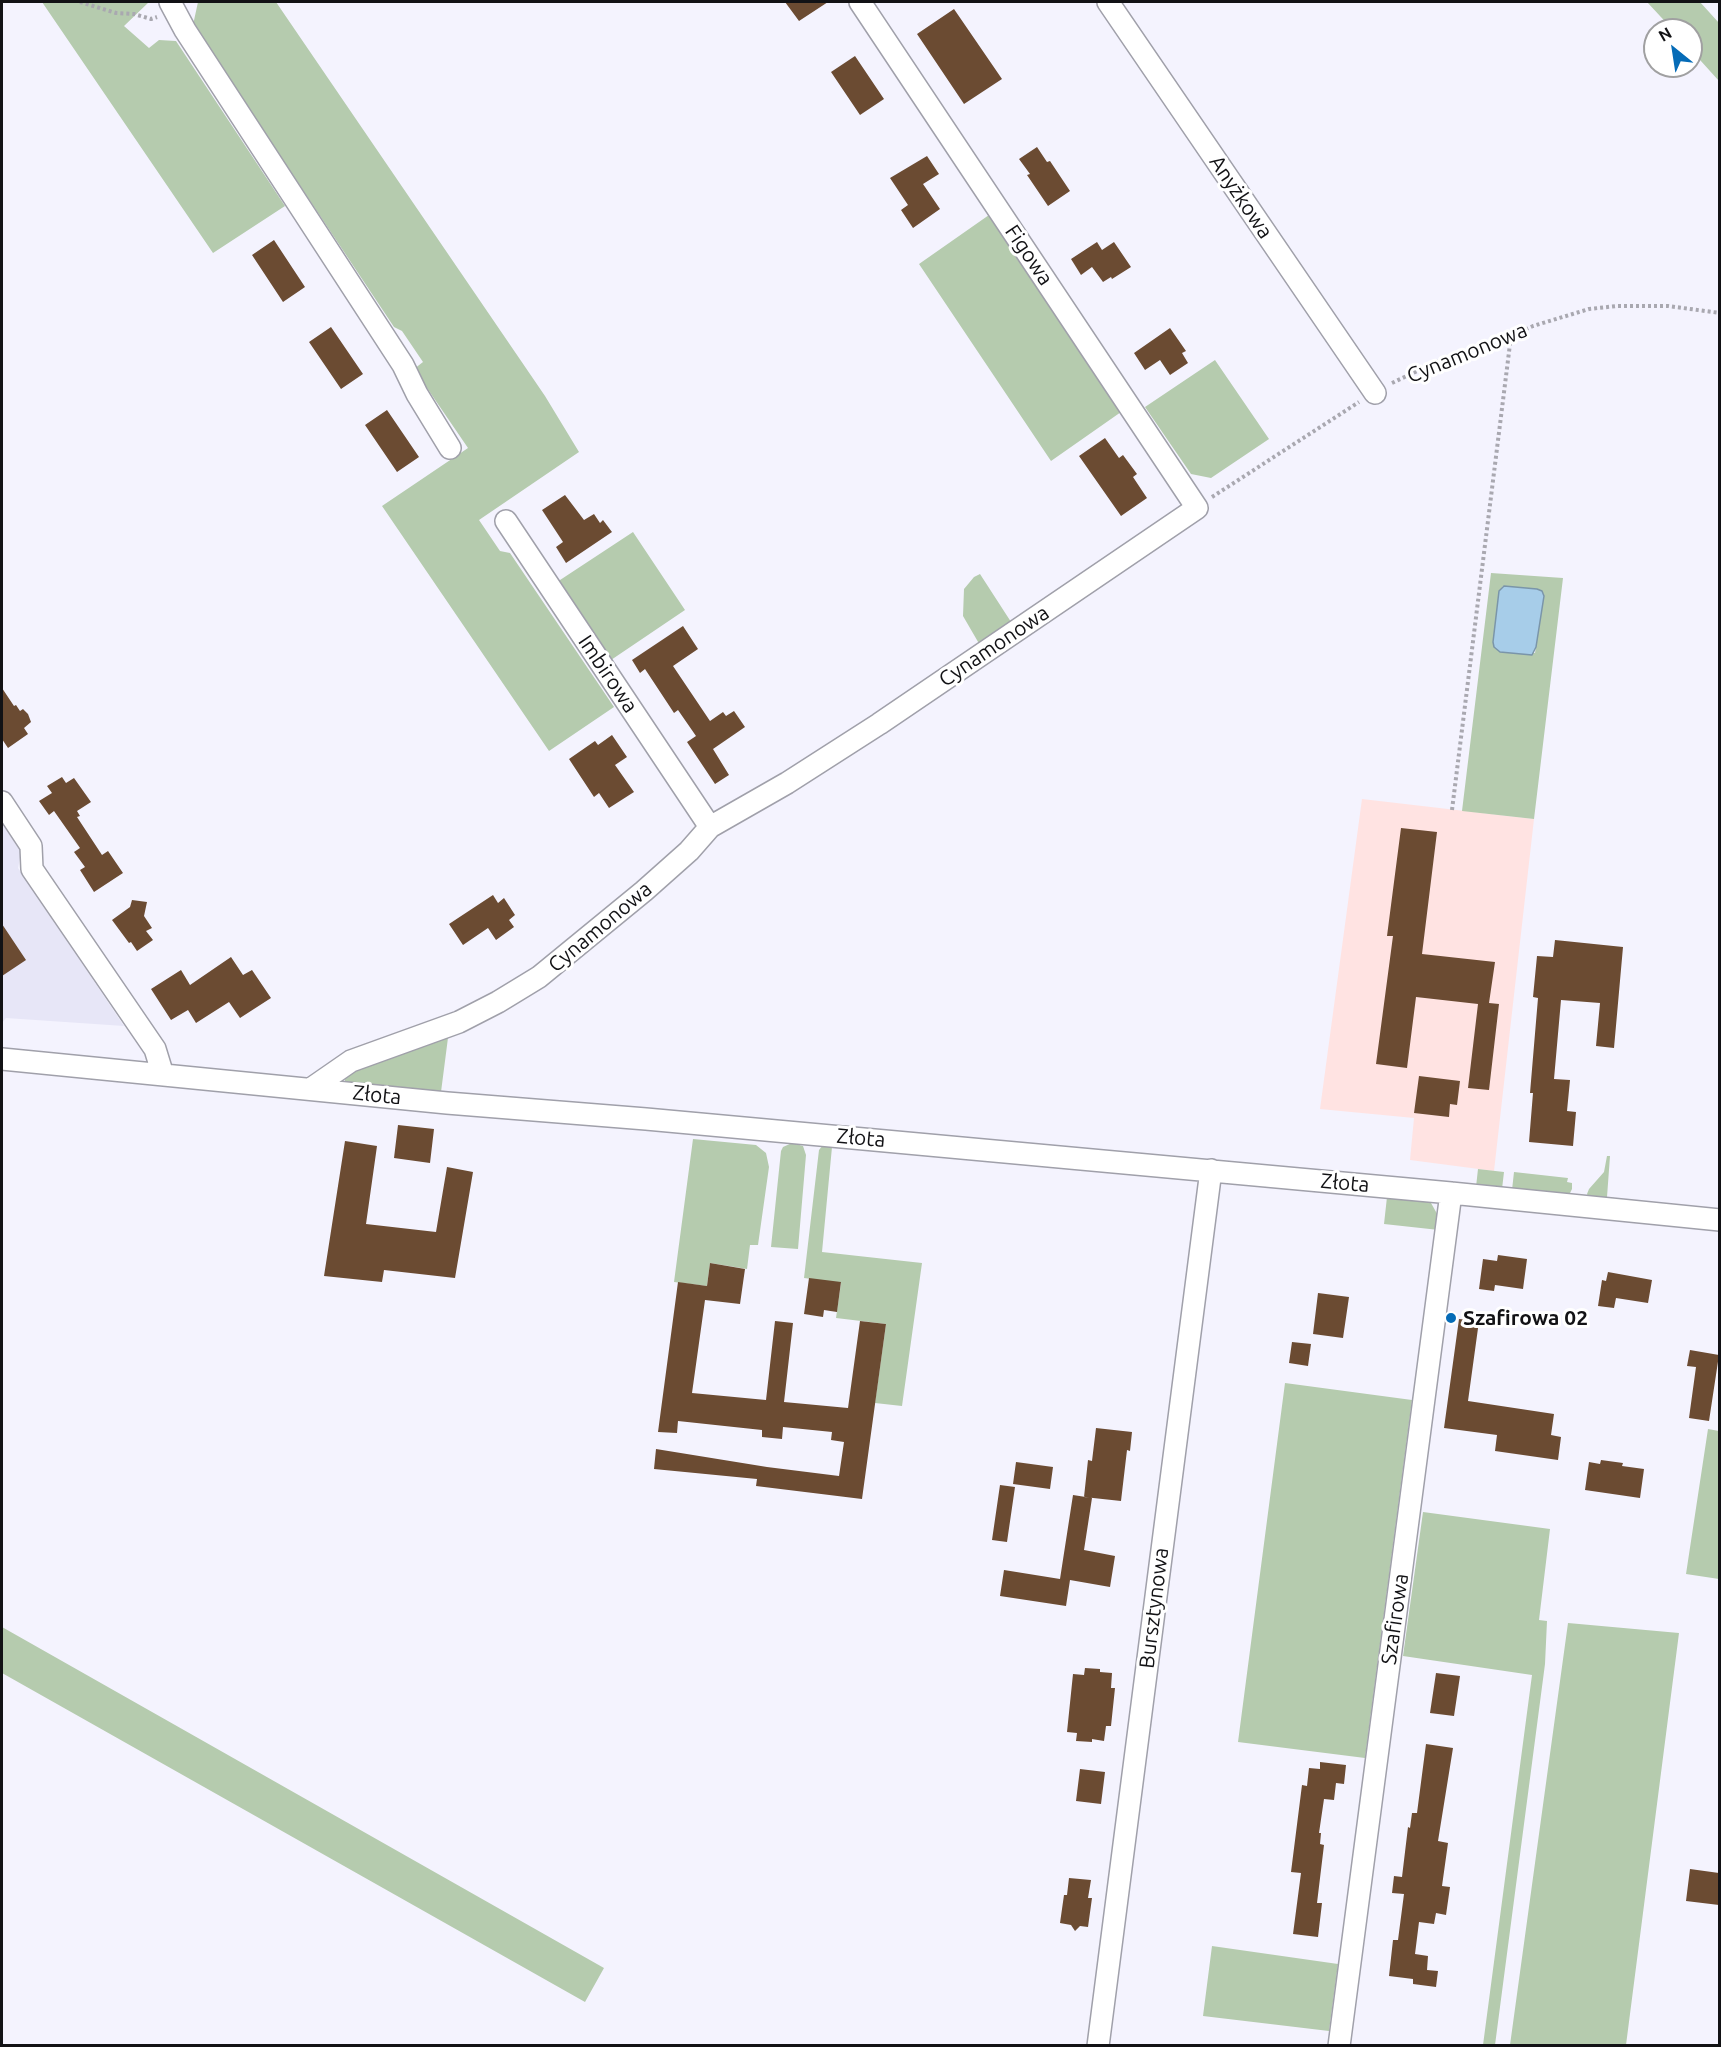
<!DOCTYPE html>
<meta charset="utf-8">
<style>
body{margin:0}
#map{position:relative;width:1721px;height:2047px;overflow:hidden;background:#f4f3fe;font-family:Ubuntu,sans-serif}
canvas{display:block}
.frame{position:absolute;inset:0;border:3px solid #121215;pointer-events:none}
.north{position:absolute;left:1643px;top:18px;width:60px;height:60px;box-sizing:border-box;background:#fff;border:2px solid #a0a0a1;border-radius:50%;rotate:330deg;font-size:16px;font-weight:700;line-height:24px;text-align:center;color:#121215}
.north::after{content:'';display:block;margin:auto;width:21px;height:27px;background:#056bb7;clip-path:polygon(50% 0,100% 100%,50% 72%,0 100%)}
</style>
<div id="map">
<canvas width="1721" height="2047"></canvas>
<div class="frame"></div>
<div class="north">N</div>
</div>
<script>
const ctx = document.querySelector('canvas').getContext('2d');
ctx.lineJoin = 'round';
function paint(path, color) { ctx.fillStyle = color; ctx.fill(path, 'evenodd'); }
const shape = rows => new Path2D(rows.map(r => 'M' + r).join(''));
function stroke(path, color, width, dash) { ctx.strokeStyle = color; ctx.lineWidth = width; ctx.lineCap = dash ? 'butt' : 'round'; ctx.setLineDash(dash || []); ctx.stroke(path); }
function write(font, color, halo, rows, align = 'center') {
  ctx.font = font + ' Ubuntu,sans-serif'; ctx.lineWidth = 6; ctx.setLineDash([]); ctx.textBaseline = 'middle'; ctx.strokeStyle = halo; ctx.fillStyle = color; for (const [text, x, y, turn = 0] of rows) {
    ctx.save(); ctx.translate(x, y); ctx.rotate((+turn || 0) * Math.PI / 180); ctx.textAlign = isNaN(turn) ? turn : align; if (halo) ctx.strokeText(text, 0, 0); ctx.fillText(text, 0, 0); ctx.restore();
  }
}
const commercial = shape([
 [1362,799,1534,819,1494,1171,1410,1160,1414,1118,1320,1109]
]);
const built = shape([
 [2,824,21,852,18,868,124,1026,6,1018,2,1023]
]);
const green = shape([
 [42,2,149,2,124,26,149,48,159,40,176,41,285,206,213,253],
 [198,2,276,2,545,396,579,452,479,520,500,551,510,553,614,707,549,751,382,506,468,448,414,369,423,362,402,331,394,327,193,25],
 [1647,2,1700,2,1719,23,1719,81,1691,50,1691,30,1673,30],
 [989,215,1121,412,1051,461,919,264],
 [1215,360,1269,439,1211,478,1191,474,1145,407],
 [633,532,685,610,611,660,557,582],
 [1491,573,1563,578,1534,819,1462,811],
 [1503,586,1537,589,1542,591,1544,595,1535,653,1494,647,1493,642,1499,591],
 [980,574,1013,625,981,647,963,616,964,589,974,577],
 [449,1030,441,1092,345,1083,345,1075],
 [693,1139,756,1145,766,1153,769,1167,758,1245,750,1245,747,1269,710,1263,707,1286,674,1282],
 [792,1143,803,1146,806,1155,798,1249,771,1247,781,1151,783,1147],
 [823,1145,832,1147,822,1252,922,1263,902,1406,875,1403,886,1324,836,1318,841,1283,804,1278,819,1150],
 [1607,1156,1610,1156,1607,1197,1652,1203,1647,1206,1589,1198,1587,1194,1589,1189,1604,1172],
 [1478,1169,1504,1172,1502,1189,1476,1187],
 [1514,1172,1568,1178,1567,1182,1572,1183,1572,1189,1570,1193,1564,1195,1512,1190],
 [1387,1197,1426,1200,1431,1203,1440,1219,1439,1230,1384,1224],
 [1285,1383,1412,1400,1365,1758,1238,1742],
 [1708,1429,1719,1431,1719,1579,1686,1574],
 [1423,1512,1550,1529,1539,1620,1547,1621,1545,1664,1495,2045,1483,2045,1532,1675,1403,1656],
 [1568,1623,1679,1633,1626,2045,1510,2045],
 [2,1627,604,1968,585,2002,2,1673],
 [1212,1946,1338,1964,1329,2031,1203,2016]
]);
const water = shape([
 [1504,586,1537,589,1542,591,1544,596,1536,647,1532,655,1500,652,1494,647,1493,642,1499,591,1504,586]
]);
const building = shape([
 [785,2,828,2,799,21],
 [954,9,1002,79,964,104,917,34],
 [855,56,884,99,860,115,831,72],
 [1037,147,1047,162,1050,161,1070,191,1048,206,1027,175,1030,174,1019,159],
 [927,156,939,174,923,184,940,209,913,228,901,210,908,205,890,178],
 [274,240,305,287,283,302,252,255],
 [1097,242,1102,250,1114,242,1131,267,1112,279,1111,277,1103,282,1092,267,1081,275,1071,259],
 [331,327,363,374,341,389,309,342],
 [1170,328,1186,351,1182,353,1188,363,1170,375,1160,360,1145,370,1134,353],
 [387,410,419,457,397,472,365,425],
 [1105,438,1119,458,1123,455,1137,474,1133,477,1147,498,1121,516,1079,456],
 [565,495,584,520,594,514,600,523,603,520,612,532,566,563,556,547,563,542,542,510],
 [683,626,698,649,673,666,710,721,723,712,726,716,734,711,745,727,713,749,729,775,715,784,687,742,696,736,678,710,674,713,645,669,640,673,632,660],
 [2,688,14,706,16,705,20,711,23,709,28,714,31,722,24,728,28,734,8,748,2,739],
 [612,735,627,757,615,765,634,792,609,808,599,793,594,797,569,759,595,741,598,745],
 [62,777,66,783,74,778,91,802,77,811,80,816,77,817,102,855,108,851,123,873,94,892,80,870,85,867,74,852,80,848,54,811,49,815,39,801,52,793,47,786],
 [1401,828,1437,832,1422,954,1495,962,1489,1003,1499,1004,1489,1090,1468,1088,1478,1004,1416,997,1407,1068,1376,1064,1393,936,1387,936],
 [493,895,498,903,504,898,515,915,509,920,514,927,496,940,488,928,463,945,449,924],
 [132,900,147,902,144,916,152,928,146,931,153,940,137,951,131,942,129,943,112,920,130,907],
 [2,924,26,960,2,976],
 [1555,940,1623,947,1614,1048,1596,1046,1600,1003,1561,1000,1554,1079,1570,1080,1567,1111,1576,1112,1573,1146,1529,1142,1533,1093,1530,1093,1538,998,1533,997,1537,956,1553,957],
 [231,957,243,975,252,970,271,998,240,1018,229,1002,196,1023,188,1010,171,1020,151,989,181,970,190,985],
 [1419,1076,1460,1081,1457,1105,1450,1104,1449,1117,1414,1113],
 [398,1125,434,1129,430,1163,394,1158],
 [345,1141,377,1146,366,1224,436,1232,447,1167,473,1172,455,1278,384,1270,382,1282,324,1276],
 [1498,1255,1527,1259,1523,1289,1495,1285,1494,1291,1479,1289,1483,1259,1497,1261],
 [710,1263,745,1269,740,1304,705,1300,692,1393,766,1400,775,1321,793,1323,784,1402,848,1408,860,1321,886,1324,862,1499,756,1486,757,1479,654,1469,656,1449,767,1467,839,1476,844,1442,831,1440,832,1432,783,1427,782,1439,762,1437,762,1430,678,1421,677,1433,658,1432,678,1282,707,1286],
 [1608,1272,1652,1280,1648,1303,1616,1298,1614,1308,1598,1306,1602,1280,1606,1281],
 [809,1278,841,1282,837,1312,824,1310,823,1317,804,1314],
 [1318,1293,1349,1297,1343,1338,1313,1334],
 [1459,1319,1479,1321,1468,1401,1554,1414,1551,1435,1561,1437,1558,1460,1495,1451,1497,1435,1444,1428],
 [1292,1342,1311,1344,1308,1366,1289,1363],
 [1690,1350,1719,1355,1709,1421,1689,1418,1696,1367,1687,1366],
 [1096,1428,1132,1432,1130,1451,1127,1450,1121,1501,1084,1497,1088,1460,1092,1461],
 [1601,1460,1623,1463,1622,1466,1644,1469,1640,1498,1585,1490,1589,1462,1600,1464],
 [1016,1462,1053,1467,1050,1489,1013,1484],
 [1000,1485,1015,1487,1007,1542,992,1540],
 [1073,1495,1092,1498,1084,1550,1115,1556,1110,1587,1070,1580,1066,1606,1000,1596,1004,1570,1060,1579],
 [1085,1668,1100,1669,1100,1672,1112,1673,1111,1688,1115,1688,1111,1726,1106,1726,1104,1741,1092,1739,1092,1742,1076,1741,1077,1733,1067,1732,1073,1674,1084,1675],
 [1436,1673,1460,1676,1454,1716,1430,1713],
 [1426,1744,1453,1748,1438,1841,1448,1843,1442,1886,1450,1887,1446,1915,1436,1913,1434,1924,1419,1922,1415,1954,1428,1956,1427,1970,1438,1971,1436,1987,1413,1984,1413,1979,1389,1976,1393,1940,1398,1940,1404,1894,1392,1893,1394,1876,1402,1877,1408,1827,1410,1828,1412,1813,1417,1813],
 [1320,1762,1346,1765,1344,1784,1336,1783,1334,1800,1324,1799,1319,1833,1321,1833,1320,1844,1324,1845,1317,1903,1322,1903,1318,1937,1293,1934,1301,1873,1291,1872,1302,1785,1307,1786,1309,1768,1320,1769],
 [1080,1769,1105,1772,1101,1804,1076,1801],
 [1690,1869,1719,1873,1719,1905,1686,1901],
 [1069,1878,1091,1880,1088,1898,1092,1898,1088,1927,1080,1926,1075,1931,1071,1925,1060,1923,1064,1895,1067,1895]
]);
const path = shape([
 [80,2,116,13,134,14,151,19,157,17],
 [1392,383,1438,361,1511,336,1533,326,1589,309,1617,306,1668,306,1720,313],
 [1212,497,1359,402],
 [1452,810,1511,336]
]);
const minor = shape([
 [170,2,185,30,403,365,417,394,450,448],
 [1108,2,1375,393],
 [506,521,710,827],
 [2,802,31,846,32,869,155,1049,163,1075],
 [2,1059,447,1103,646,1119,1451,1193,1720,1220],
 [312,1088,351,1061,459,1022,498,1002,539,977,644,891,689,851,710,827,787,783,879,724,1197,508,860,2],
 [1098,2046,1211,1170],
 [1339,2046,1451,1193]
]);
const markers = [
 [1451,1318,6,"#056bb7"]
];
const streetNames = [
 ["Anyżkowa",1241,197,56],
 ["Figowa",1029,255,56],
 ["Cynamonowa",1467,353,-22],
 ["Cynamonowa",994,646,-34],
 ["Imbirowa",608,674,56],
 ["Cynamonowa",600,927,-40],
 ["Złota",377,1095,6],
 ["Złota",861,1138,5],
 ["Złota",1345,1183,5],
 ["Bursztynowa",1154,1608,-83],
 ["Szafirowa",1395,1619,-82]
];
const poiNames = [
 ["Szafirowa 02",1463,1318]
];
paint(commercial, '#ffe3e2');
paint(built, '#e7e6f7');
paint(green, '#b5cbae');
paint(water, '#a7cde9');
stroke(water, '#7a95a9', 1.5);
paint(building, '#6b4b32');
stroke(minor, '#a0a0aa', 24);
stroke(path, '#a9a8b0', 4, [3, 3]);
stroke(minor, '#fff', 21);
for (const [x, y, r, color] of markers) { const dot = new Path2D(); dot.arc(x, y, r, 0, 2 * Math.PI); ctx.fillStyle = color; ctx.fill(dot); stroke(dot, '#fff', 2); }
write('21px', '#121215', '#fff', streetNames);
write('bold 21px', '#121215', '#fff', poiNames, 'left');
</script>
